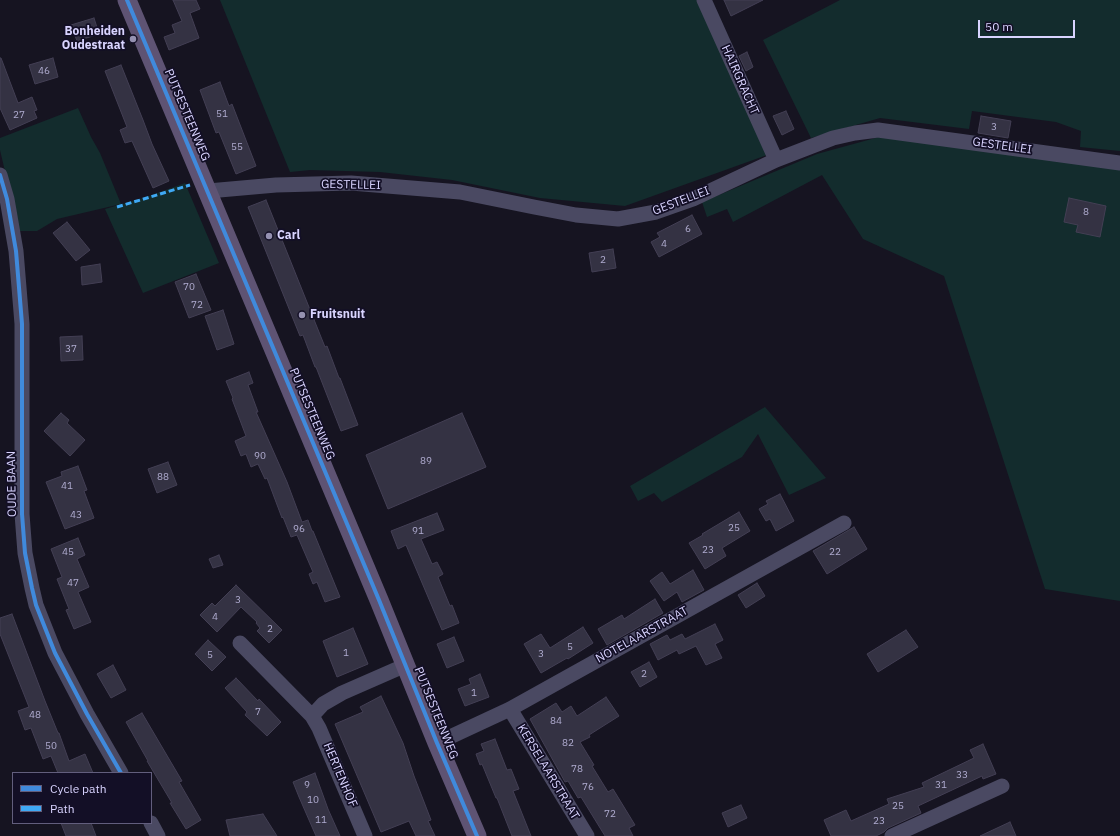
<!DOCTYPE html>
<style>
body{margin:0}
#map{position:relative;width:1120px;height:836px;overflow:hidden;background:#161421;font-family:"IBM Plex Sans",sans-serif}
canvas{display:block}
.legend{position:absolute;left:12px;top:772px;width:140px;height:52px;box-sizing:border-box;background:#130f26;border:1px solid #625e7d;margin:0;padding:5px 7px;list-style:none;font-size:12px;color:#d9d4ff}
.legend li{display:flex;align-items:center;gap:8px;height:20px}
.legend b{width:20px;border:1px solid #625e7d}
.scale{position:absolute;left:978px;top:20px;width:97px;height:18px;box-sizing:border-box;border:2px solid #d9d4ff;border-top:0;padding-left:5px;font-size:12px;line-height:14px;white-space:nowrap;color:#d9d4ff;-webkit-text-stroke:3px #130f26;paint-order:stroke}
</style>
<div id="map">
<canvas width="1120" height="836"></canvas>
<ul class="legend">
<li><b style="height:5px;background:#408adc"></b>Cycle path</li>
<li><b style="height:5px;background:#3fa9f5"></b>Path</li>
</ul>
<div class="scale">50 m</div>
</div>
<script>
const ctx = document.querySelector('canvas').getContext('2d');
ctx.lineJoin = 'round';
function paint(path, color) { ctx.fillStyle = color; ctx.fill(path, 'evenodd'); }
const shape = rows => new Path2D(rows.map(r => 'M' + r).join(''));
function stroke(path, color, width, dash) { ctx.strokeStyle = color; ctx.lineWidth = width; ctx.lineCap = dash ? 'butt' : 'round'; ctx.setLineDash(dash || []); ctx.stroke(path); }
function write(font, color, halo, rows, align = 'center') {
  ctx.font = font + ' "IBM Plex Sans",sans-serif'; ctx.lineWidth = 3.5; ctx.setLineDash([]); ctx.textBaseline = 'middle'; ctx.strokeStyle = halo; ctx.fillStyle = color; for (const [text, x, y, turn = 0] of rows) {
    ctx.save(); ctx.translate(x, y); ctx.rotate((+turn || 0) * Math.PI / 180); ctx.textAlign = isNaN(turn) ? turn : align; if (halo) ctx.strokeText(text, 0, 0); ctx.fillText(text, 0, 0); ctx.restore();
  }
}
const green = shape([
 [220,0,702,0,767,155,625,206,540,198,452,180,380,172,310,170,290,172],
 [840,0,1120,0,1120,151,1080,147,1081,131,1056,122,972,111,969,129,880,118,811,138,763,40],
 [78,108,91,137,100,153,121,204,57,219,37,231,19,231,0,150,0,138],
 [879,137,1120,169,1120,601,1045,589,944,276,863,239,822,175,733,222,727,209,707,217,702,202,817,154],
 [185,183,219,263,143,293,105,209,146,197],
 [765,407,826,478,789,495,758,434,742,457,662,502,654,493,638,501,630,486]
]);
const building = shape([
 [173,0,196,0,200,9,190,13,199,38,169,50,164,37,175,33,172,25,182,21,173,0],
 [724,0,763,0,731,16,724,0],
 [94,18,99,34,77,41,71,25,94,18],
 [747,52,753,67,746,71,739,56,747,52],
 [0,58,1,58,18,103,32,97,37,110,34,111,37,118,10,130,0,108,0,58],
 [53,58,58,77,35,84,29,65,53,58],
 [121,65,143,120,152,144,169,181,153,188,132,141,125,143,120,130,127,127,105,71,121,65],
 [220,82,229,106,232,104,256,166,236,174,219,132,216,133,200,90,220,82],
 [786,111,794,129,782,135,773,116,786,111],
 [981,116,1011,121,1008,138,978,133,981,116],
 [1069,198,1106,206,1100,237,1076,232,1078,225,1064,222,1069,198],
 [266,200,325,347,327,346,339,378,340,378,358,425,341,431,316,367,315,367,303,335,300,336,248,207,266,200],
 [692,215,702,234,659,257,651,242,660,237,657,233,692,215],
 [67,222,90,250,76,261,53,233,67,222],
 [613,249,616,268,592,272,589,253,613,249],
 [100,264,102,282,82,285,81,267,100,264],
 [196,274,211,310,189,318,175,282,196,274],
 [223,310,234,344,217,350,205,316,223,310],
 [82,336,83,360,61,361,60,337,82,336],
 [249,372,253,383,248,385,258,412,256,412,287,482,302,522,308,520,312,531,313,531,340,597,325,602,317,582,313,584,309,574,313,572,297,535,291,537,283,517,282,518,267,478,265,479,258,464,251,467,246,454,241,456,235,441,246,436,232,399,233,398,226,381,249,372],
 [61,413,69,420,67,423,85,440,70,456,44,431,61,413],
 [462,413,486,467,388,509,366,455,462,413],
 [168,462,177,485,157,493,148,469,168,462],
 [78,466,87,490,84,491,94,518,65,529,46,482,62,476,61,472,78,466],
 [780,494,794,521,776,531,770,519,766,521,759,509,768,504,766,501,780,494],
 [739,512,750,531,722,548,726,556,705,569,689,543,703,535,702,534,739,512],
 [437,513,444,530,421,539,432,564,437,562,443,574,438,577,450,606,452,605,459,623,442,630,406,545,398,549,391,531,437,513],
 [854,527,867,549,827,574,813,551,854,527],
 [78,538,85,555,77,559,89,587,78,592,91,622,74,629,66,610,69,609,57,579,62,577,51,549,78,538],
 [219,555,223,565,213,568,209,559,219,555],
 [693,570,704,590,682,602,677,592,664,601,650,581,662,572,670,584,693,570],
 [757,583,765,596,746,608,738,595,757,583],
 [236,585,282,630,269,643,257,631,260,628,256,623,257,622,241,607,217,632,200,615,212,603,215,606,236,585],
 [655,599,663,613,607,645,598,629,622,615,624,619,655,599],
 [12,614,45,701,58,733,59,733,69,761,85,754,93,773,58,773,51,756,43,759,31,728,25,730,18,711,29,707,0,634,0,618,12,614],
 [715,624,723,640,715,644,722,658,706,665,696,646,679,654,677,650,658,660,650,644,667,635,670,640,682,634,685,639,715,624],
 [583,627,593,643,568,659,567,658,541,673,524,644,541,634,550,648,583,627],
 [353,628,368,664,337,677,323,641,353,628],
 [906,630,918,647,878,672,867,654,906,630],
 [454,637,464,661,447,668,437,644,454,637],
 [208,640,226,657,212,671,195,654,208,640],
 [649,662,657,677,640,687,631,672,649,662],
 [113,665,126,690,111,698,97,674,113,665],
 [480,674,489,697,465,706,458,689,471,684,469,679,480,674],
 [236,678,258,701,259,699,281,722,267,736,245,715,247,712,225,688,236,678],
 [381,696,403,743,414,776,431,820,428,821,435,836,416,836,409,821,381,832,335,724,363,712,360,707,381,696],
 [606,697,619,716,589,735,590,737,580,742,594,765,592,766,608,792,613,789,635,825,629,828,633,836,605,836,581,797,578,798,568,781,565,782,530,719,556,703,562,712,571,706,577,716,606,697],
 [142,713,182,781,179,782,201,820,186,829,170,803,172,803,147,761,148,761,126,722,142,713],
 [495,739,507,770,511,769,519,789,513,791,531,836,512,836,497,798,496,798,482,764,480,765,476,754,484,751,481,744,495,739],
 [983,744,996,774,983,779,982,776,918,806,921,813,888,828,884,832,876,836,831,836,824,820,846,810,851,821,889,804,887,799,924,787,922,783,974,758,970,750,983,744],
 [315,773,328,809,340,836,316,836,299,797,293,782,315,773],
 [741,805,747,818,728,827,722,813,741,805],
 [263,814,277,836,230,836,226,820,263,814],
 [1010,822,1016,836,980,836,1010,822],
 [61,823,91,823,96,836,66,836,61,823]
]);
const minor = shape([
 [704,0,776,160],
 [0,175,7,199,16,251,22,324,22,514,25,553,32,588,36,605,55,653,87,714,121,773],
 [208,191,276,185,351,183,460,192,534,207,576,215,618,219,656,212,693,199,776,160,833,138,855,133,878,130,1120,163],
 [240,643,312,716,319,728,365,836],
 [510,709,587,836],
 [312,716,323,704,342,693,406,665],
 [437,743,510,709,844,523],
 [151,823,158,836],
 [892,836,1002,786]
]);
const major = shape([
 [127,0,379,600,437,743,477,836]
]);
const quiet = shape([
 [117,207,190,185]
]);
const cycleway = shape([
 [127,0,379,600,437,743,477,836],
 [0,175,7,199,16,251,22,324,22,514,25,553,32,588,36,605,55,653,87,714,121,773]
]);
const markers = [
 [133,39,4,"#9591b1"],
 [269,236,4,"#9591b1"],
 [302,315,4,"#9591b1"]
];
const numberNames = [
 ["46",44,71],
 ["51",222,114],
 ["27",19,115],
 ["3",994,127],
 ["55",237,147],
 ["8",1086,212],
 ["6",688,229],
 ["4",664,244],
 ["2",603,260],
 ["70",189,287],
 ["72",197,305],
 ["37",71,349],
 ["90",260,456],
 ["89",426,461],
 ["88",163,477],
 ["41",67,486],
 ["43",76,515],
 ["25",734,528],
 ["96",299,529],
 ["91",418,531],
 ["23",708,550],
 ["45",68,552],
 ["22",835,552],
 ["47",73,583],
 ["3",238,600],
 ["4",215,617],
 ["2",270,629],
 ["5",570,647],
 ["1",346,653],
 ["3",541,654],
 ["5",210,655],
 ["2",644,674],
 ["1",474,693],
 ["7",258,712],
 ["48",35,715],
 ["84",556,721],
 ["82",568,743],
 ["50",51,746],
 ["78",577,769],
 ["33",962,775],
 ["9",307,785],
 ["31",941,785],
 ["76",588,787],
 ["10",313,800],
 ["25",898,806],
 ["72",610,814],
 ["11",321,820],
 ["23",879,821]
];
const poiNames = [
 ["Bonheiden",125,32,"right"],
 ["Oudestraat",125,46,"right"],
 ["Carl",277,236],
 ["Fruitsnuit",310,315]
];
const streetNames = [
 ["HAIRGRACHT",740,80,66],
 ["PUTSESTEENWEG",187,115,67],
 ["GESTELLEI",1002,146,8],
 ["GESTELLEI",351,185,1],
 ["GESTELLEI",681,201,-21],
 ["PUTSESTEENWEG",312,414,67],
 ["OUDE BAAN",12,484,-91],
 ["NOTELAARSTRAAT",642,635,-29],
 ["PUTSESTEENWEG",436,713,68],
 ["KERSELAARSTRAAT",548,772,59],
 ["HERTENHOF",340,775,67]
];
paint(green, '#132c2d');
paint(building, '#343243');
stroke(building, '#433f54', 1);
stroke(minor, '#4a4962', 15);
stroke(major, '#5e5373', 19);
stroke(quiet, '#3fa9f5', 3, [6, 3]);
stroke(cycleway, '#408adc', 4);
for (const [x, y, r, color] of markers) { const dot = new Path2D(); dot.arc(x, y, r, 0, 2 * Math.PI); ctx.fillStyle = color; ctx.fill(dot); stroke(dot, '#130f26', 1.5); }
write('10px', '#b0acd0', null, numberNames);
write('bold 12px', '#d9d4ff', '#130f26', poiNames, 'left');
write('12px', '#d9d4ff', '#130f26', streetNames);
</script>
